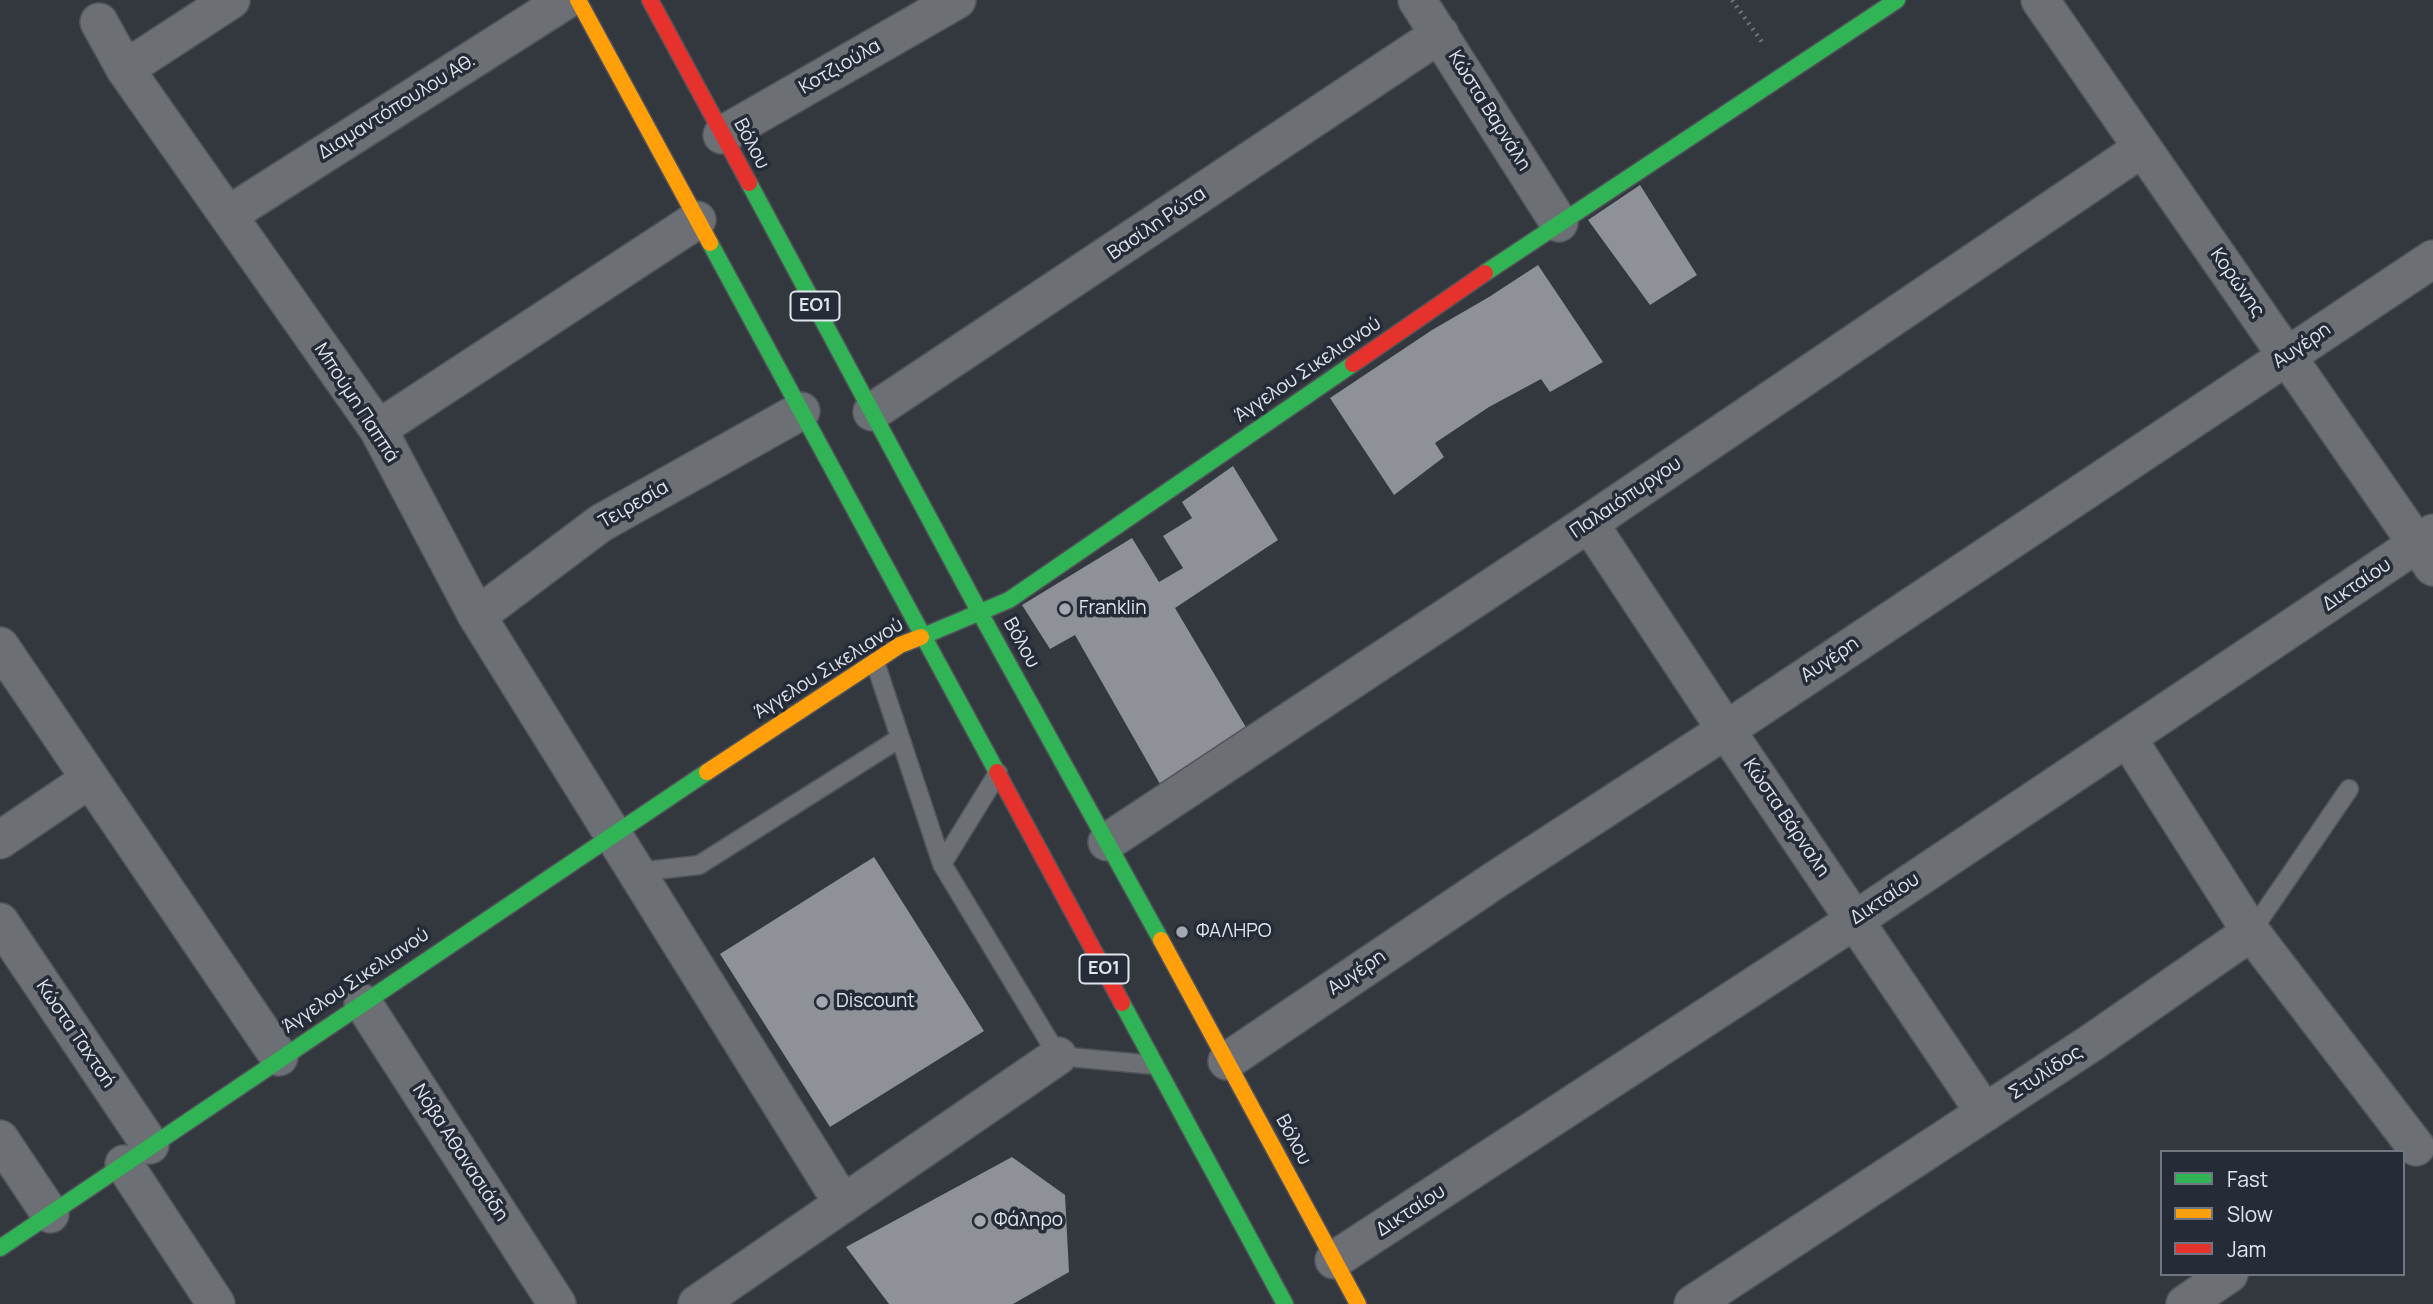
<!DOCTYPE html>
<meta charset="utf-8">
<style>
body{margin:0}
#map{position:relative;width:2433px;height:1304px;overflow:hidden;background:#33373e;font-family:Manrope,sans-serif}
canvas{display:block}
.legend{position:absolute;left:2160px;top:1150px;width:245px;height:126px;box-sizing:border-box;background:#252c38;border:2px solid #707680;margin:0;padding:9px 12px;list-style:none;font-size:21px;color:#e1e6ed}
.legend li{display:flex;align-items:center;gap:14px;height:35px}
.legend b{width:35px;border:2px solid #707680}
</style>
<div id="map">
<canvas width="2433" height="1304"></canvas>
<ul class="legend">
<li><b style="height:9px;background:#30b455"></b>Fast</li>
<li><b style="height:9px;background:#ff9f0a"></b>Slow</li>
<li><b style="height:9px;background:#e5322d"></b>Jam</li>
</ul>
</div>
<script>
const g = document.querySelector('canvas').getContext('2d');
g.lineJoin = 'round';
function paint(path, color) {
  g.fillStyle = color;
  g.fill(path, 'evenodd');
}
function toPath(rows) {
  const path = new Path2D();
  for (const r of rows) {
    path.moveTo(r[0], r[1]);
    for (let i = 2; i < r.length; i += 2) path.lineTo(r[i], r[i + 1]);
  }
  return path;
}
function stroke(path, color, width, dash) {
  g.strokeStyle = color;
  g.lineWidth = width;
  g.lineCap = dash ? 'butt' : 'round';
  g.setLineDash(dash || []);
  g.stroke(path);
}
function write(font, color, halo, rows, align = 'center') {
  g.font = font + ' Manrope,sans-serif';
  g.lineWidth = 7;
  g.setLineDash([]);
  g.textBaseline = 'middle';
  g.strokeStyle = halo;
  g.fillStyle = color;
  for (const [text, x, y, turn = 0] of rows) {
    g.save();
    g.translate(x, y);
    g.rotate((+turn || 0) * Math.PI / 180);
    g.textAlign = isNaN(turn) ? turn : align;
    if (halo) g.strokeText(text, 0, 0);
    g.fillText(text, 0, 0);
    g.restore();
  }
}
paint(toPath([
 [1640,185,1697,275,1650,305,1588,220],
 [1538,265,1603,362,1550,392,1541,379,1489,407,1435,443,1444,457,1394,495,1330,398,1432,330,1489,297],
 [1233,466,1278,540,1175,608,1247,729,1160,784,1075,635,1050,649,1022,605,1132,538,1159,582,1183,568,1163,536,1192,518,1182,502],
 [874,857,984,1031,830,1127,720,954],
 [1012,1157,1065,1195,1069,1272,1013,1304,889,1304,846,1247]
]), '#8e9298');
const lane = toPath([
 [875,662,942,864],
 [998,773,942,864,1058,1056,1154,1065],
 [637,872,699,865,900,738],
 [2251,932,2349,789]
]);
const street = toPath([
 [1417,0,1559,223],
 [2040,0,2433,567],
 [99,22,125,69,378,429,477,616,843,1204],
 [125,69,231,0],
 [722,135,957,0],
 [228,215,566,0],
 [872,412,1440,34],
 [378,429,697,220],
 [1589,523,1726,730,1985,1113],
 [477,616,601,523,801,411],
 [0,646,279,1057],
 [2128,739,2251,932,2416,1147],
 [0,840,90,779],
 [1107,842,1589,523,2141,149],
 [0,922,150,1145],
 [363,1003,557,1304],
 [1227,1061,1495,880,1726,730,2433,259],
 [0,1139,50,1214],
 [124,1164,216,1304],
 [1334,1260,1855,920,2433,533],
 [697,1304,1058,1056],
 [1693,1304,2091,1043,2251,932],
 [2185,1304,2229,1274]
]);
const fast = toPath([
 [749,183,979,611,1161,940],
 [710,243,997,772],
 [1485,273,1897,0],
 [921,637,1009,600,1353,364],
 [1122,1003,1285,1304],
 [0,1248,707,772]
]);
const slow = toPath([
 [578,0,710,243],
 [707,772,900,645,921,637],
 [1161,940,1358,1304]
]);
const jam = toPath([
 [650,0,749,183],
 [1353,364,1485,273],
 [997,772,1122,1003]
]);
stroke(lane, '#505359', 21);
stroke(street, '#505359', 40);
stroke(fast, '#505359', 19);
stroke(slow, '#505359', 19);
stroke(jam, '#505359', 19);
stroke(toPath([
 [1732,0,1762,42]
]), '#6f7277', 4.5, [2, 5]);
stroke(lane, '#6c7075', 18);
stroke(street, '#6c7075', 37);
stroke(fast, '#30b455', 16);
stroke(slow, '#ff9f0a', 16);
stroke(jam, '#e5322d', 16);
for (const [x, y, r, color] of [
 [1065,609,7,"#a4a9b0"],
 [1182,932,7,"#a4a9b0"],
 [822,1002,7,"#a4a9b0"],
 [980,1221,7,"#a4a9b0"]
]) {
  const dot = new Path2D();
  dot.arc(x, y, r, 0, 2 * Math.PI);
  g.fillStyle = color;
  g.fill(dot);
  stroke(dot, '#252c38', 2.5);
}
for (const [x, y, w] of [
 [815,306,49],
 [1104,969,49]
]) {
  const box = new Path2D();
  box.roundRect(x - w / 2, y - 14.5, w, 29, 5);
  g.fillStyle = '#252c38';
  g.fill(box);
  stroke(box, '#e1e6ed', 2);
}
write('bold 18px', '#e1e6ed', null, [
 ["ΕΟ1",815,306],
 ["ΕΟ1",1104,969]
]);
write('19px', '#e1e6ed', '#252c38', [
 ["Κοτζιούλα",840,67,-30],
 ["Διαμαντόπουλου Αθ.",397,107,-32],
 ["Κώστα Βαρνάλη",1489,111,58],
 ["Βόλου",751,144,62],
 ["Βασίλη Ρώτα",1157,224,-34],
 ["Κορώνης",2237,283,55],
 ["Αυγέρη",2302,346,-34],
 ["Άγγελου Σικελιανού",1308,370,-34],
 ["Μπούμη Παππά",356,403,57],
 ["Παλαιόπυργου",1626,498,-34],
 ["Τειρεσία",634,505,-30],
 ["Δικταίου",2357,585,-34],
 ["Βόλου",1021,643,61],
 ["Αυγέρη",1830,660,-34],
 ["Άγγελου Σικελιανού",829,669,-32],
 ["Κώστα Βάρναλη",1786,818,56],
 ["Δικταίου",1885,899,-33],
 ["Αυγέρη",1357,973,-34],
 ["Άγγελου Σικελιανού",356,981,-34],
 ["Κώστα Ταχτσή",75,1034,56],
 ["Στυλίδος",2046,1073,-33],
 ["Βόλου",1293,1140,62],
 ["Νόβα Αθανασιάδη",460,1153,57],
 ["Δικταίου",1411,1211,-33]
]);
write('19px', '#e1e6ed', '#252c38', [
 ["Franklin",1079,609],
 ["ΦΑΛΗΡΟ",1196,932],
 ["Discount",836,1002],
 ["Φάληρο",994,1221]
], 'left');
</script>
